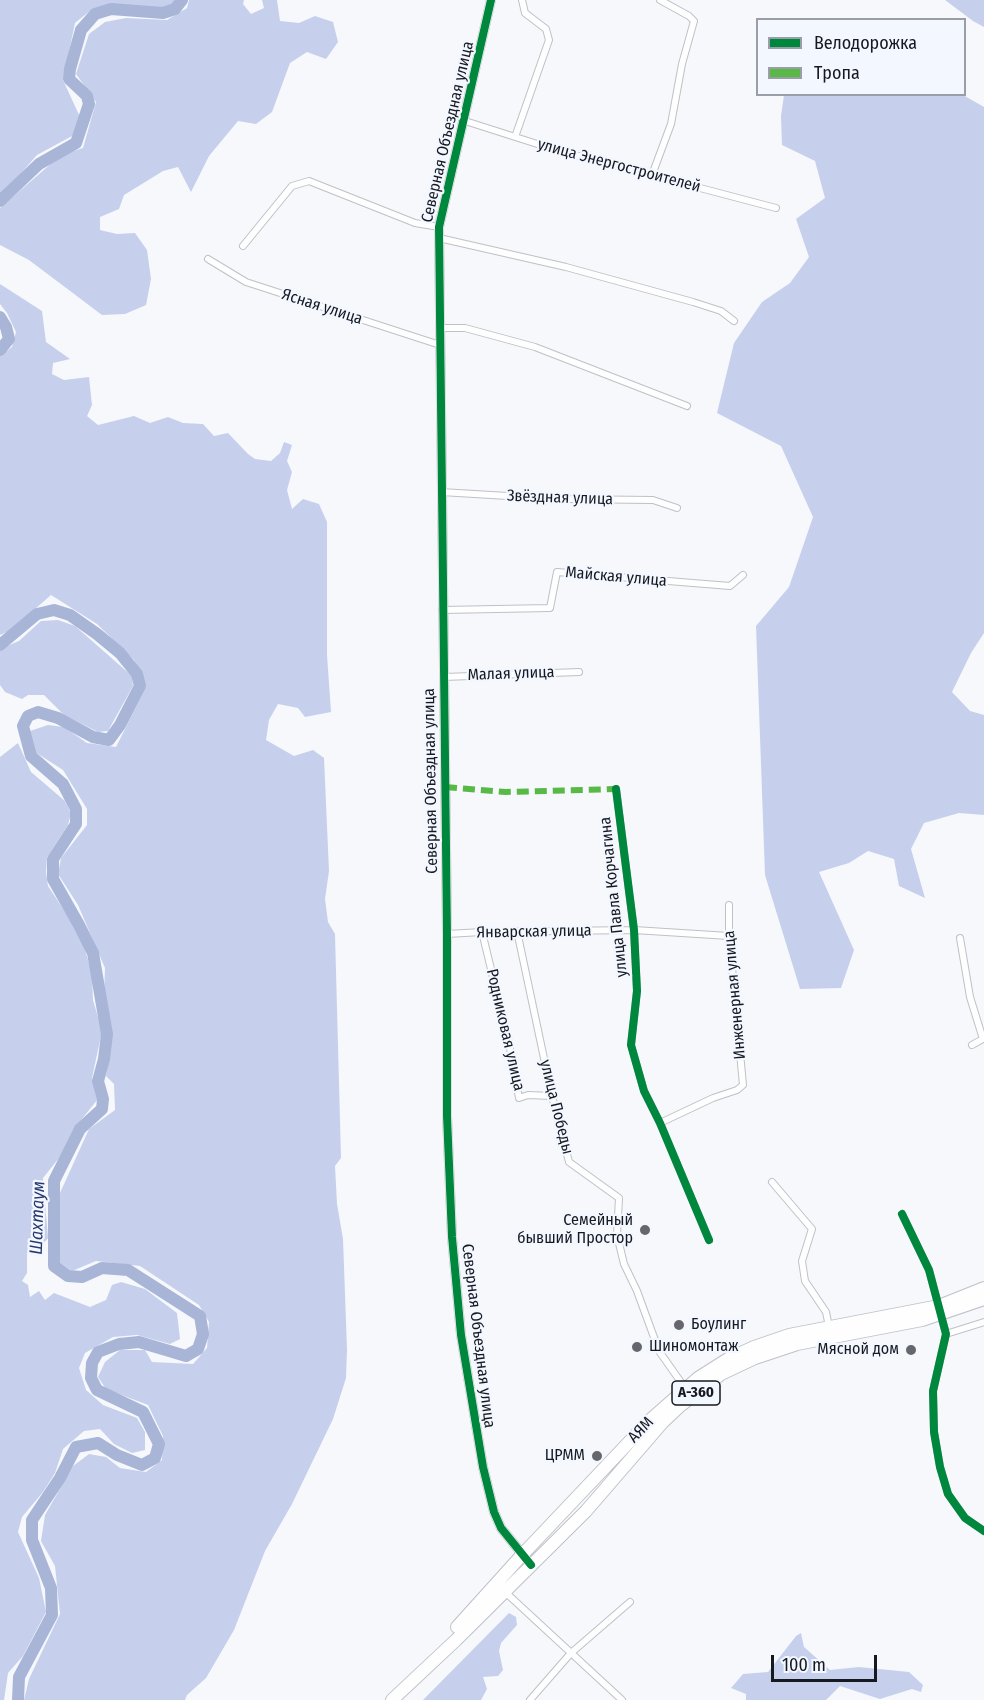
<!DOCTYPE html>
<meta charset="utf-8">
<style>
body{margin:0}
#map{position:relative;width:984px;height:1700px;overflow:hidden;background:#f6f8fc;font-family:"Fira Sans Condensed",sans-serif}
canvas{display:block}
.legend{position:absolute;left:756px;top:18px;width:210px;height:78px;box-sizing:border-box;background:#f3f7ff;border:2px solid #9b9ea6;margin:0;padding:8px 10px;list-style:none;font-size:18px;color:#171920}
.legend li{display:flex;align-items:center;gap:12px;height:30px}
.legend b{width:30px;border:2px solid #9b9ea6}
.scale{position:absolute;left:771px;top:1655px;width:106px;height:27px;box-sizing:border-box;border:3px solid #171920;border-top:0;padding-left:8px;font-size:18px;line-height:21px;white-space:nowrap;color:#171920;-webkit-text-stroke:4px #f3f7ff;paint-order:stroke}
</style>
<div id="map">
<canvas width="984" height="1700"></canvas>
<ul class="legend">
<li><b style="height:8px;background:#00873e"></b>Велодорожка</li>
<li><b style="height:8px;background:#58b947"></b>Тропа</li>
</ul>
<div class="scale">100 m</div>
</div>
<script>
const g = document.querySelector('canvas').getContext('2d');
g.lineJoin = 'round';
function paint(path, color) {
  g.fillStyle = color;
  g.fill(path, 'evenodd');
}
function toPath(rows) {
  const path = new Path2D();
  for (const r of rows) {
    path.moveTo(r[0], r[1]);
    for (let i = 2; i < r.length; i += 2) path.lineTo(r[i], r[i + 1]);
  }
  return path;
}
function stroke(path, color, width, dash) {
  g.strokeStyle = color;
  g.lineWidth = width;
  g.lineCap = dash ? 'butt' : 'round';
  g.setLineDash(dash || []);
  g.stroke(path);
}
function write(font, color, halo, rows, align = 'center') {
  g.font = font + ' "Fira Sans Condensed",sans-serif';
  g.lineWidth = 4.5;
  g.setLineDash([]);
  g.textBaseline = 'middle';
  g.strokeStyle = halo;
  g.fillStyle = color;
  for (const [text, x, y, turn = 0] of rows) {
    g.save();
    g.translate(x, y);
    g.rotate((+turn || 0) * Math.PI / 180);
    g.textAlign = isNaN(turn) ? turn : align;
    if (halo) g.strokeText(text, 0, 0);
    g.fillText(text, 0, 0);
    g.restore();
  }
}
paint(toPath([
 [0,0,175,0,172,5,162,10,111,6,91,10,75,23,63,80,80,117,72,136,37,155,8,188,0,195],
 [189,0,244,0,243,4,251,14,264,8,262,0,277,0,280,21,299,23,315,16,333,22,338,42,326,59,307,52,290,63,272,112,256,124,238,121,209,156,191,192,178,167,163,171,124,195,119,209,100,217,100,230,117,234,135,233,147,250,151,279,146,305,125,314,102,315,29,260,0,245,0,208,61,155,83,148,96,102,76,74,89,34,105,22,126,18,167,20,187,8],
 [945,0,984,0,984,27,973,21],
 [784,95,963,95,984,107,984,633,971,653,952,692,970,711,984,715,984,815,959,813,924,823,911,849,925,898,899,886,894,859,868,851,849,863,819,872,854,950,841,988,800,989,765,875,756,626,789,587,813,517,781,446,717,413,734,343,762,302,790,283,809,257,796,219,825,198,815,161,782,145,781,116],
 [0,284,42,311,46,342,70,359,53,363,52,374,64,380,89,377,92,405,87,416,98,425,134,416,150,423,168,417,183,423,203,424,214,436,228,433,248,454,255,459,271,461,280,453,284,442,292,445,287,461,292,472,287,490,292,509,303,499,319,504,327,522,327,655,331,712,305,717,298,708,278,704,269,720,266,740,294,756,313,750,324,758,329,871,325,899,328,922,335,934,341,1158,335,1166,337,1204,343,1239,347,1350,346,1378,333,1419,292,1504,265,1551,234,1630,206,1678,187,1695,185,1700,24,1700,29,1679,60,1614,55,1566,41,1541,45,1515,73,1466,89,1454,106,1457,120,1468,146,1472,162,1460,163,1436,148,1405,106,1389,98,1377,105,1362,120,1350,145,1350,152,1362,193,1364,207,1348,209,1322,199,1305,140,1266,96,1261,72,1271,60,1263,60,1193,89,1129,115,1110,114,1084,106,1076,111,1047,104,994,105,968,78,905,58,874,61,858,87,825,87,809,63,770,35,752,30,731,48,725,64,727,87,743,116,747,146,687,134,660,97,624,51,595,11,630,0,635,0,356,12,347,16,332,7,313,0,304],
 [58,620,75,626,132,676,133,686,108,731,98,732,64,715,44,695,28,695,22,699,5,692,0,685,0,649,19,641,41,621],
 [18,743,31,772,65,801,71,813,68,825,47,857,46,872,48,886,81,936,92,974,93,1000,102,1031,92,1078,98,1099,73,1130,59,1158,43,1178,48,1238,38,1250,27,1253,27,1273,22,1281,28,1285,30,1297,39,1291,45,1300,54,1293,90,1307,106,1300,112,1285,121,1282,145,1289,177,1313,180,1339,170,1344,137,1335,113,1337,85,1353,79,1368,86,1390,103,1405,137,1418,145,1432,145,1450,132,1453,114,1444,100,1429,84,1431,63,1449,55,1473,43,1492,22,1517,18,1532,39,1578,46,1612,23,1656,8,1673,4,1700,0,1700,0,757],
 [509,1613,516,1617,517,1625,501,1643,499,1651,503,1670,498,1676,483,1677,487,1689,481,1700,423,1700],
 [801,1633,804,1647,830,1670,859,1667,909,1672,923,1685,921,1692,912,1689,880,1699,840,1686,826,1700,746,1700,746,1694,731,1688,743,1674,768,1672,796,1636]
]), '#c6d0ed');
stroke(toPath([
 [0,201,39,164,76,143,89,104,87,96,69,79,70,69,81,30,95,14,111,9,163,13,175,9,182,0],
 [0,317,6,327,9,339,0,350],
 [0,645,37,614,54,610,70,615,97,634,120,653,137,674,140,686,120,725,109,740,93,737,58,718,38,712,28,716,23,726,31,756,63,784,76,809,76,824,53,859,53,879,79,925,93,953,107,1034,104,1059,98,1081,103,1099,102,1109,80,1129,54,1181,54,1266,68,1276,82,1277,102,1268,128,1270,200,1316,203,1334,198,1349,186,1356,139,1342,119,1344,98,1352,92,1363,91,1378,97,1390,143,1412,159,1444,155,1458,142,1465,117,1455,98,1443,76,1447,60,1478,32,1520,32,1540,51,1588,52,1615,19,1677,18,1700]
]), '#a8b5d7', 12);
const street = toPath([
 [462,120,556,150,776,208],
 [515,137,549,40,546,29,525,13,522,0],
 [652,175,671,124,682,64,694,21,689,16,660,0],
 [439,238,566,267,693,302,721,311,734,321],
 [243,246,292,186,309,181,415,223,439,227],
 [208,259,246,282,440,345],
 [440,328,465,328,535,347,687,406],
 [441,492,558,499,653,500,677,508],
 [442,610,550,608,557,572,730,586,743,575],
 [444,677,579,672],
 [616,789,634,930,637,991,631,1045,644,1091,660,1123,709,1240],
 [517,931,552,1096,569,1162,619,1198,617,1235,624,1264,637,1291,659,1351,685,1388],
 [482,932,509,1043,519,1098,528,1095,552,1096],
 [447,934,482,932,634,930,729,936],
 [960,938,970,997,983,1039,972,1045],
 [660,1123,713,1098,737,1090,743,1085,729,936,729,905],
 [772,1182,812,1229,802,1261,805,1281,826,1312,829,1327],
 [902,1214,929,1270,946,1334,933,1391,934,1432,940,1467,948,1494,965,1518,984,1531],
 [946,1334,984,1322],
 [504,1591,622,1700],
 [530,1700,571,1653,630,1602]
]);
const secondary = toPath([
 [491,0,439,227,447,934,447,1116,452,1237,461,1335,483,1467,494,1512,501,1528,531,1565]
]);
const highway = toPath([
 [457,1627,522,1555,650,1420,698,1378,728,1359,754,1347,789,1335,939,1306,984,1288],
 [392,1700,456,1640,586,1511,662,1423,680,1406,721,1374,755,1358,797,1344,922,1320,984,1299]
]);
stroke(street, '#bec1c7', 8);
stroke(secondary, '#bec1c7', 10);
stroke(highway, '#bec1c7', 14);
stroke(street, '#fefeff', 6);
stroke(secondary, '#fefeff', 9);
stroke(highway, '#fefeff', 12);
stroke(toPath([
 [445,787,506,792,616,789]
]), '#58b947', 6, [12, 6]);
stroke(toPath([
 [491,0,439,227,447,934,447,1116,452,1237,461,1335,483,1467,494,1512,501,1528,531,1565],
 [616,789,634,930,637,991,631,1045,644,1091,660,1123,709,1240],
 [902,1214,929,1270,946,1334,933,1391,934,1432,940,1467,948,1494,965,1518,984,1531]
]), '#00873e', 8);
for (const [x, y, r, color] of [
 [645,1230,6,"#65676d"],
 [679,1325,6,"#65676d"],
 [637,1347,6,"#65676d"],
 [911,1350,6,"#65676d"],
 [597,1456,6,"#65676d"]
]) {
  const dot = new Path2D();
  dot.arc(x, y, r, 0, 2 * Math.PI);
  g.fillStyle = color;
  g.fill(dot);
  stroke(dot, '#f3f7ff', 2);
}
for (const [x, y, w] of [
 [696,1393,48]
]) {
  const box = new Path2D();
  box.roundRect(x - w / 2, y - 12, w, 24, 4.5);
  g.fillStyle = '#f3f7ff';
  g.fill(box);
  stroke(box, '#171920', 1.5);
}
write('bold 15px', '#171920', null, [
 ["А-360",696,1393]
]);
write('16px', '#171920', '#f3f7ff', [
 ["Северная Объездная улица",448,132,-77],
 ["улица Энергостроителей",619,166,15],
 ["Ясная улица",322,307,18],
 ["Звёздная улица",560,498,2],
 ["Майская улица",616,577,5],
 ["Малая улица",511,674,-2],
 ["Северная Объездная улица",431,781,-91],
 ["улица Павла Корчагина",614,897,-96],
 ["Январская улица",534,932,-1],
 ["Инженерная улица",735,995,-95],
 ["Родниковая улица",505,1030,77],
 ["улица Победы",556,1107,76],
 ["Северная Объездная улица",478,1336,83],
 ["АЯМ",641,1430,-46]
]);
write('16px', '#171920', '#f3f7ff', [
 ["Семейный",633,1221],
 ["бывший Простор",633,1239],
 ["Боулинг",691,1325,"left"],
 ["Шиномонтаж",649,1347,"left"],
 ["Мясной дом",899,1350],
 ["ЦРММ",585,1456]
], 'right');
write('italic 18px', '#273771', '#f3f7ff', [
 ["Шахтаум",38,1218,-88]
]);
</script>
